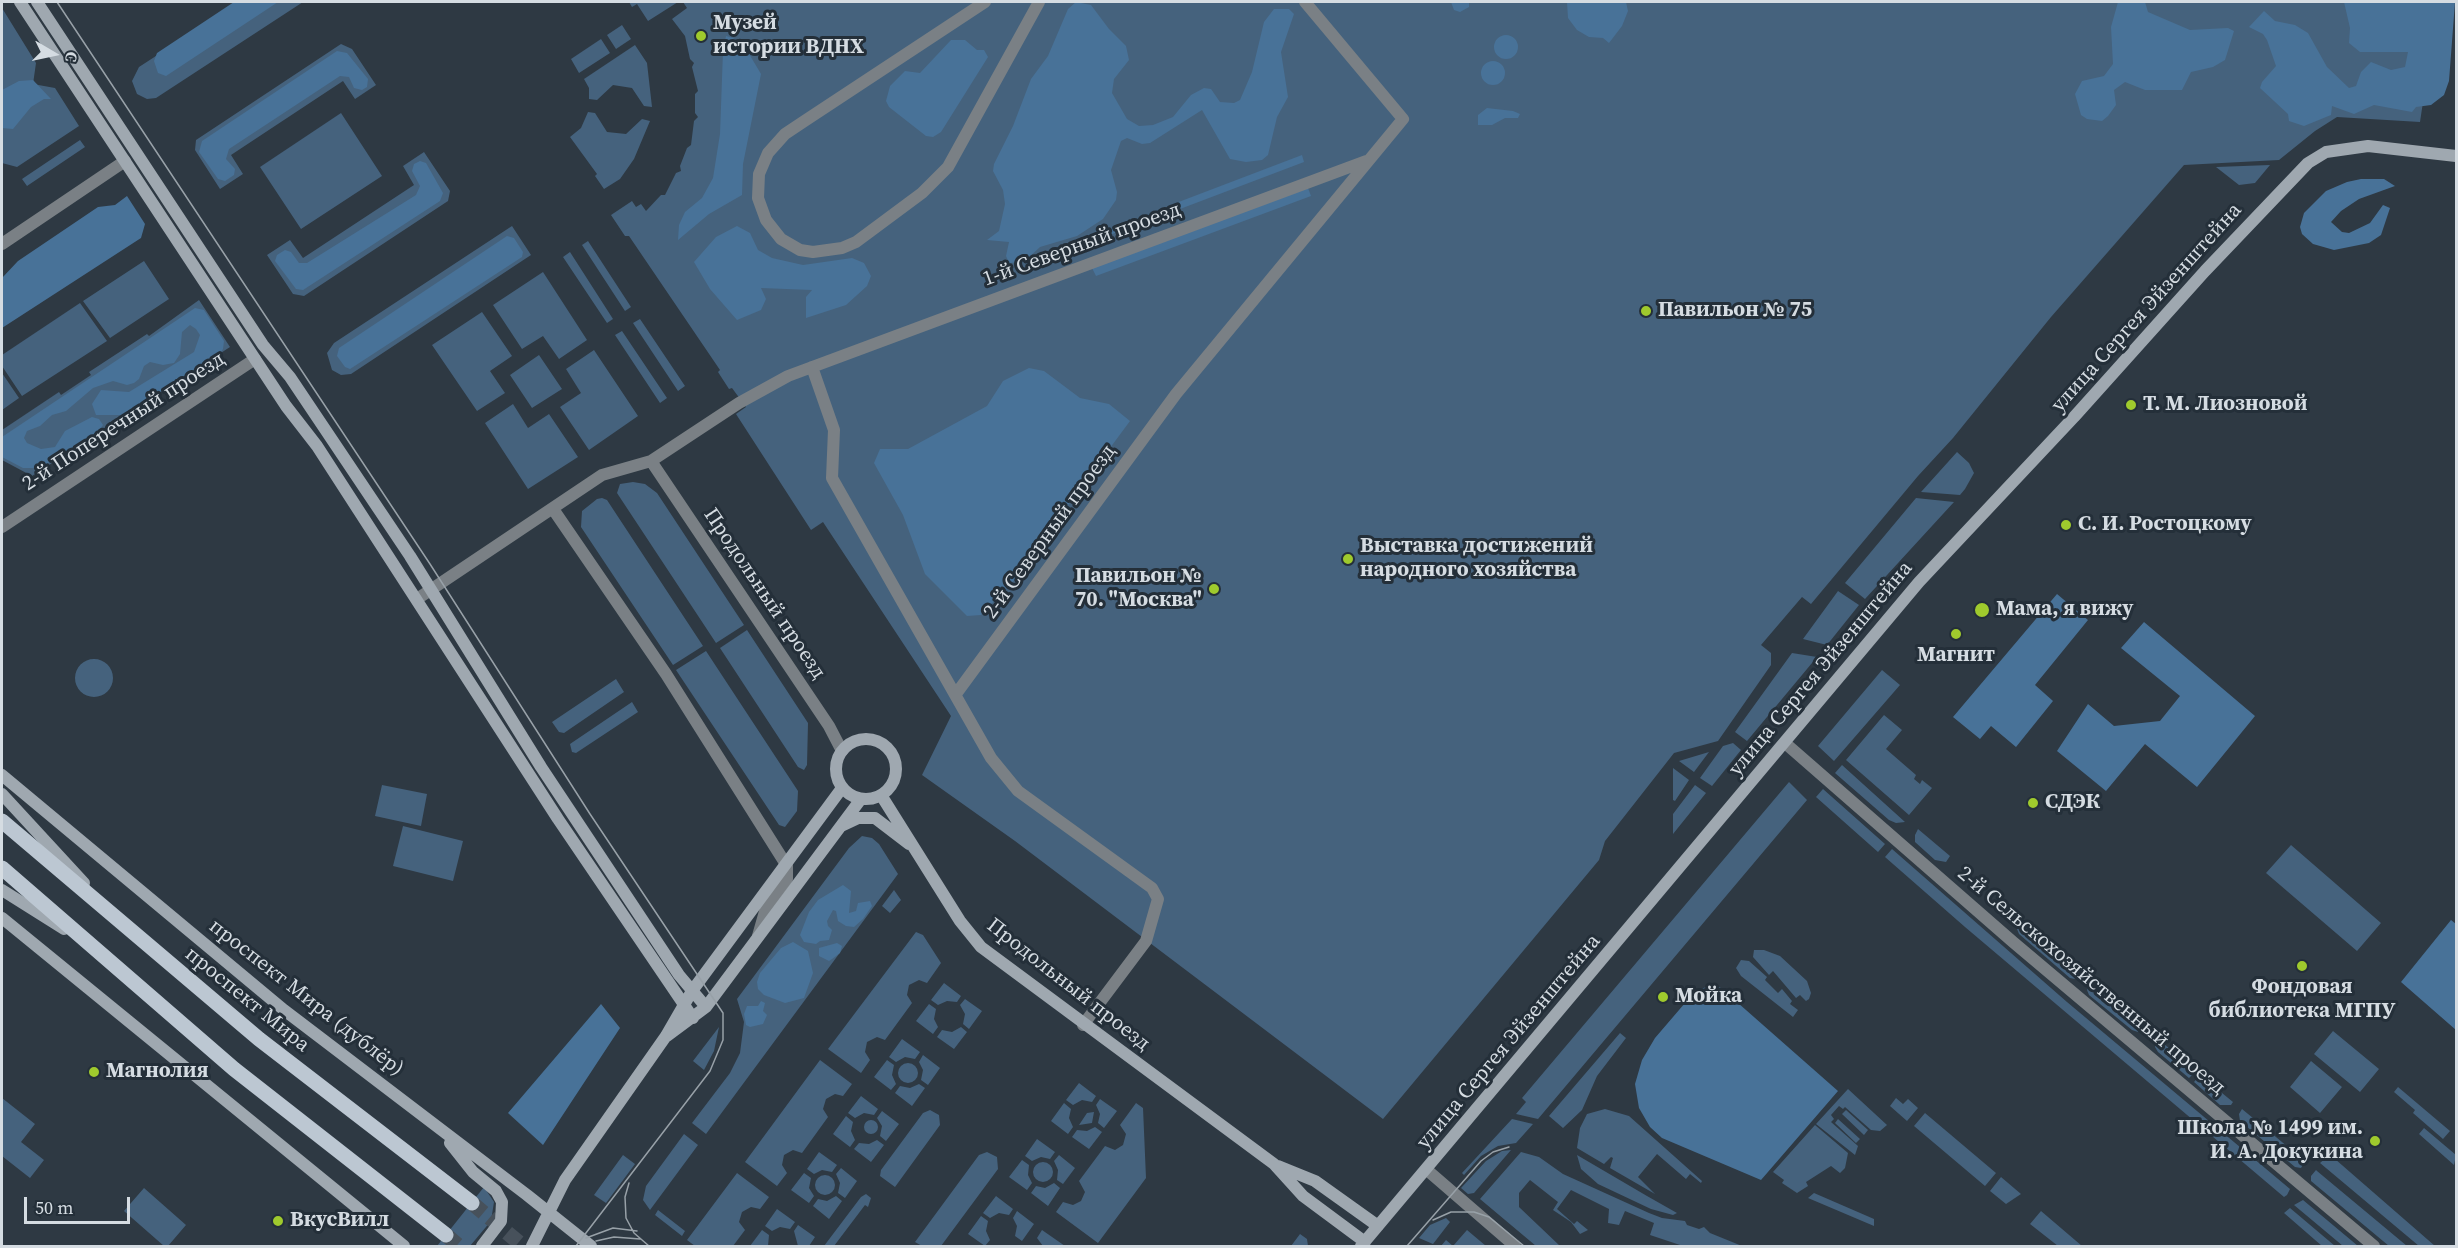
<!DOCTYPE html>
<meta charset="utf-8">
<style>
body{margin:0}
#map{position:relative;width:2458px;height:1248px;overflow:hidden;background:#2e3943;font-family:"Source Serif 4",serif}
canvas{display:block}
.frame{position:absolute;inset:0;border:3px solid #d5dce2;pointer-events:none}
.north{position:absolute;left:24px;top:24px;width:60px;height:60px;-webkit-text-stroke:4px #242f39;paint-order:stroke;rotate:99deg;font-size:16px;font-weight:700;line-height:24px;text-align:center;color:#d5dce2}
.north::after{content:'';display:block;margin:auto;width:21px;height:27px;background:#d5dce2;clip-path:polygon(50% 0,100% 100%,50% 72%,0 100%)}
.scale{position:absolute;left:24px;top:1197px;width:106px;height:27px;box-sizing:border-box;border:3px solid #d5dce2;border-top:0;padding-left:8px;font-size:18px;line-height:21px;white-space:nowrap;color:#d5dce2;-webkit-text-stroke:4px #242f39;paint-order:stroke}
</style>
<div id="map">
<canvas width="2458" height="1248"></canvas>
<div class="frame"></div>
<div class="north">С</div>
<div class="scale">50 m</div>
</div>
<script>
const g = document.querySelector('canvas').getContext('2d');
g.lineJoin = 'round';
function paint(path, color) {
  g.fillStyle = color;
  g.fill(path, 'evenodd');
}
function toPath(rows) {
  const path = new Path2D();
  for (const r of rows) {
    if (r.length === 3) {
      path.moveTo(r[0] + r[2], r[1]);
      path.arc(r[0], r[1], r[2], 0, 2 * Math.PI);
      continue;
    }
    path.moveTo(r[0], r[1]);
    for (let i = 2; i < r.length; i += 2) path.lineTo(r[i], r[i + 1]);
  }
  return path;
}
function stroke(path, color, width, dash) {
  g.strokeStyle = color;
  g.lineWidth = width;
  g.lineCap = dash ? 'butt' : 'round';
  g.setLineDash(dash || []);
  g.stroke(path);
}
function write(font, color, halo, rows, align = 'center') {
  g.font = font + ' "Source Serif 4",serif';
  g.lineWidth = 6;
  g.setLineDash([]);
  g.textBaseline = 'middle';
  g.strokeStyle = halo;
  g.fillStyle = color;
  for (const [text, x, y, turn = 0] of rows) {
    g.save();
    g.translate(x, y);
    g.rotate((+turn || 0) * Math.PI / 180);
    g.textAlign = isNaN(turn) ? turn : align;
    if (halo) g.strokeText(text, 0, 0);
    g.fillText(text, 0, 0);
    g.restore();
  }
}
paint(toPath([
 [239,2,303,2,156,98,147,99,137,94,132,81,139,67],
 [629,2,678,2,648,21,637,4,632,7],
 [683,2,2438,2,2420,122,2337,117,2315,131,2279,160,2184,165,2051,317,1953,438,1918,476,1811,604,1802,597,1761,645,1771,653,1771,665,1718,741,1674,753,1605,841,1599,860,1383,1119,1015,841,922,775,951,716,823,522,811,530,736,414,746,407,732,388,729,389,718,372,720,370,629,236,625,236,611,215,632,201,636,207,641,204,646,211,661,195,665,195,676,173,681,171,680,166,687,148,691,145,694,121,698,117,695,113,695,94,698,91,692,67,694,63,690,59,685,36,672,19,687,8],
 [2,8,36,63,33,84,55,88,79,126,17,167,2,163],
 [622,25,631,39,616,49,607,35],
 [601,39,610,53,579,73,571,59],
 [341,44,352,49,376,85,355,99,343,81,231,155,243,174,220,189,195,150,196,140],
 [635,45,647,63,652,107,644,106,632,88,613,85,597,100,589,99,589,88,584,79],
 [588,112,595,113,607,132,626,134,642,119,650,121,634,159,620,179,604,189,595,176,597,174,570,137,581,128],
 [341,113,382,176,301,229,260,167],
 [80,140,85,147,27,186,22,179],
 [424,152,450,191,448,201,304,296,293,294,267,255,290,240,303,258,414,185,403,166],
 [2270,165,2255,183,2239,185,2216,167],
 [512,226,531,255,351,374,341,375,332,370,327,353,334,343],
 [588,241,631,307,625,311,582,245],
 [570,252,613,319,607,323,563,257],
 [144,261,169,299,110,338,83,301],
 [543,272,587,340,559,359,543,336,522,349,493,305],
 [199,300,230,347,32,476,2,460,2,430,59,392,61,395,91,375,89,372,147,334,149,336],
 [80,303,107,341,22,396,2,366,2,355],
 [482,312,512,356,490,371,505,393,477,411,432,345],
 [640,319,685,386,678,391,633,323],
 [622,331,667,398,660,403,615,335],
 [594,350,638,416,589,450,560,407,581,393,566,369],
 [539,355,562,389,532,408,510,375],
 [2,373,19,398,2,410],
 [513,404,528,428,549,414,578,457,528,489,485,423],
 [1957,452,1969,463,1974,473,1965,489,1960,495,1921,492],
 [633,482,645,484,657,493,744,625,716,643,617,493,620,484],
 [602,498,607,500,703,646,673,665,581,527,582,511,597,499],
 [1916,498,1954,502,1865,599,1845,583],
 [1838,591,1859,605,1827,645,1803,639],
 [747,630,808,723,807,765,804,770,798,767,720,648],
 [706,651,798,791,797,811,785,827,779,825,676,670],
 [1792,653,1817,657,1747,741,1735,732],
 [94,678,19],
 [1882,670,1900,685,1834,761,1818,746],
 [616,679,624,692,564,733,559,732,552,722],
 [632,702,638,712,576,753,572,752,570,744],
 [1884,715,1902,730,1886,749,1916,775,1914,779,1920,784,1922,780,1932,788,1909,815,1846,760],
 [1733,743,1741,750,1712,786,1700,778,1723,746],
 [1709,752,1694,772,1679,761],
 [1842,765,1905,822,1896,823,1889,820,1835,773],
 [1673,768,1689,780,1675,801,1673,800],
 [1789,782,1807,800,1538,1119,1516,1114,1526,1102,1522,1098],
 [382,785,427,794,421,826,375,816],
 [1695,785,1706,793,1673,834,1673,814],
 [1823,789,1885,844,1878,852,1816,797],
 [403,826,463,841,453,881,393,866],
 [1918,829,1950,856,1946,862,1935,860,1915,842,1915,835],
 [862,836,872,838,879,844,898,874,706,1134,692,1123,730,1073,740,1053,744,1022,737,999,849,848],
 [2291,845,2381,923,2357,951,2266,873],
 [1892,849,2067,1002,2290,1189,2287,1195,2284,1197,1965,927,1885,857],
 [894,890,901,900,890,913,882,906],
 [2019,922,2081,975,2075,979,2070,978,2019,934,2017,929],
 [916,932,923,935,941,963,927,983,919,980,909,985,907,995,912,1003,885,1040,877,1037,867,1042,865,1052,870,1060,861,1073,828,1049],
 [1754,950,1764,950,1780,956,1807,981,1811,993,1809,999,1806,1001,1800,995,1796,998,1773,971,1769,975,1753,957],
 [1741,960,1749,961,1767,977,1765,980,1778,993,1782,989,1792,1001,1790,1004,1798,1010,1793,1017,1741,976,1736,968],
 [944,983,961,996,957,1002,947,1001,938,1005,931,1000],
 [2090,983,2146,1028,2138,1032,2132,1030,2089,995,2087,990],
 [965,999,982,1011,969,1029,963,1024,965,1014,960,1005],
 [929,1004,936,1009,934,1019,938,1027,933,1034,916,1021],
 [719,1027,714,1051,704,1070,693,1061],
 [961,1027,967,1032,954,1049,937,1037,942,1030,952,1032],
 [2333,1031,2379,1069,2360,1092,2314,1054],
 [1620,1033,1626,1038,1597,1076,1582,1110,1563,1128,1549,1116],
 [2157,1038,2196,1071,2189,1078,2158,1052,2155,1047],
 [902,1039,920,1052,915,1059,905,1057,896,1062,889,1057],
 [923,1055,940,1068,928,1085,921,1080,923,1070,919,1062],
 [820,1060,852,1084,843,1096,835,1094,826,1099,823,1109,828,1117,802,1153,793,1150,784,1155,782,1165,787,1173,777,1186,745,1162],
 [887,1060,894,1065,892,1075,896,1084,891,1090,874,1077],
 [2311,1061,2342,1087,2320,1113,2290,1087],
 [908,1073,10],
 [2200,1075,2233,1102,2231,1105,2220,1105,2194,1082],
 [1079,1083,1096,1096,1092,1102,1082,1100,1073,1105,1066,1100],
 [919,1084,925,1088,912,1106,895,1093,900,1086,910,1088],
 [2398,1087,2450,1131,2443,1139,2413,1113,2415,1110,2394,1092],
 [1848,1089,1887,1125,1880,1131,1871,1130,1845,1107,1843,1109,1839,1106,1831,1115,1834,1119,1831,1122,1858,1146,1855,1155,1816,1124],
 [861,1096,878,1109,874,1115,864,1113,855,1118,848,1113],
 [2,1098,35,1124,21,1142,44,1160,30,1178,2,1156],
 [1896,1098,1903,1104,1908,1099,1918,1108,1907,1121,1890,1106],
 [1100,1099,1117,1111,1104,1128,1098,1123,1100,1114,1096,1105],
 [1064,1103,1071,1109,1069,1118,1073,1127,1068,1134,1051,1121],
 [1136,1103,1143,1108,1146,1178,1098,1243,1056,1212,1063,1202,1073,1205,1081,1201,1085,1192,1079,1181,1105,1146,1115,1150,1123,1145,1126,1134,1120,1125],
 [1605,1109,1629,1116,1702,1181,1701,1183,1690,1174,1686,1179,1657,1154,1638,1177,1655,1194,1610,1168,1613,1158,1611,1157,1604,1164,1577,1148,1580,1128,1587,1114],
 [2242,1109,2305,1161,2301,1168,2295,1167,2240,1121,2239,1114],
 [930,1110,939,1115,940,1125,895,1187,880,1176,881,1170,923,1113],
 [1846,1110,1868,1130,1864,1135,1842,1114],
 [882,1111,899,1124,886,1141,880,1136,882,1126,877,1118],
 [1094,1112,1092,1123,1079,1125,1087,1113],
 [1925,1113,1996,1173,1985,1186,1914,1126],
 [846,1116,853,1122,851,1131,855,1140,850,1147,833,1134],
 [1512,1119,1533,1124,1516,1143,1498,1146,1481,1156,1464,1175,1462,1173],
 [1838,1119,1860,1139,1856,1143,1835,1123],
 [871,1127,7],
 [1815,1125,1848,1153,1845,1168,1840,1173,1831,1166,1806,1182,1808,1186,1797,1193,1782,1183,1784,1180,1773,1172],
 [1095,1127,1102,1132,1089,1149,1072,1137,1077,1130,1087,1131],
 [2424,1128,2456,1155,2454,1165,2419,1134],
 [684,1134,698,1145,650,1210,643,1200,646,1186],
 [1037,1139,1055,1152,1050,1159,1041,1157,1032,1161,1025,1156],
 [877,1140,884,1145,871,1162,854,1149,859,1143,869,1144],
 [1511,1150,1474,1193,1468,1194,1461,1188,1486,1161,1502,1151],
 [819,1152,837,1165,832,1172,822,1170,814,1174,807,1169],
 [987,1152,997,1157,998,1169,941,1246,922,1246,915,1242,979,1155],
 [1521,1152,1539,1157,1563,1174,1649,1213,1662,1218,1685,1221,1687,1225,1699,1229,1704,1227,1710,1233,1742,1246,1683,1246,1650,1235,1654,1223,1625,1211,1619,1225,1608,1223,1609,1209,1571,1190,1557,1209,1574,1224,1577,1221,1588,1230,1580,1234,1571,1222,1553,1210,1558,1202,1530,1180,1519,1193,1519,1207,1560,1246,1536,1246,1480,1199],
 [623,1155,635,1164,606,1203,594,1195],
 [1059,1155,1075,1168,1063,1184,1057,1180,1058,1170,1054,1161],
 [1577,1155,1647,1196,1677,1213,1673,1215,1651,1209,1598,1184,1581,1169],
 [2327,1157,2335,1159,2435,1246,2419,1246,2320,1163],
 [1022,1160,1029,1165,1028,1175,1032,1183,1027,1190,1009,1177],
 [1043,1172,10],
 [841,1168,857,1181,845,1198,838,1193,840,1183,836,1174],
 [2316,1170,2317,1171,2407,1246,2389,1246,2311,1181,2311,1176],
 [737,1173,769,1197,760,1209,751,1207,742,1212,739,1222,745,1230,733,1246,695,1246,687,1240],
 [804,1173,811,1178,809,1188,814,1196,809,1203,791,1190],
 [825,1185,10],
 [2001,1177,2021,1194,2006,1204,1990,1191],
 [1054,1183,1060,1188,1048,1206,1031,1193,1036,1186,1045,1188],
 [484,1187,494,1202,491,1221,470,1246,437,1246],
 [144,1188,186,1225,168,1246,164,1246,124,1211],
 [1814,1193,1874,1219,1874,1226,1808,1198],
 [866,1194,871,1198,868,1207,865,1205,834,1246,824,1246,861,1197],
 [836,1196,842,1201,829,1219,813,1206,818,1199,827,1201],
 [996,1196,1013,1209,1009,1215,999,1213,990,1218,983,1213],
 [2303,1200,2358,1246,2343,1246,2294,1205],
 [2290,1208,2335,1246,2322,1246,2284,1213],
 [777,1209,795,1222,790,1229,780,1227,772,1231,765,1226],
 [658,1210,685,1231,682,1236,655,1215],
 [1017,1211,1034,1224,1022,1241,1015,1236,1017,1226,1013,1218],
 [2041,1211,2082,1246,2058,1246,2030,1224],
 [981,1216,988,1221,986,1231,990,1240,985,1246,968,1234],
 [1446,1218,1450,1222,1433,1244,1419,1238,1430,1225],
 [798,1225,815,1237,809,1246,798,1246,794,1231],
 [762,1230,769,1235,768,1246,750,1246],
 [1042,1230,1065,1246,1043,1246,1037,1238],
 [1467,1230,1486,1246,1441,1246,1446,1240,1453,1246],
 [1300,1234,1307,1239,1308,1246,1291,1246]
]), '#45627d');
paint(toPath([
 [234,2,278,2,166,76,158,73,154,61,157,53],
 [1076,2,1091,5,1109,29,1126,46,1129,60,1114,79,1112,93,1127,119,1139,126,1153,125,1173,117,1191,95,1204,88,1211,89,1220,102,1234,103,1240,100,1252,72,1264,22,1274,9,1289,9,1294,14,1281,52,1288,97,1277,117,1268,155,1262,160,1246,162,1230,159,1202,110,1150,143,1142,144,1127,138,1121,141,1111,170,1117,192,1116,200,1103,219,1077,236,1040,247,1024,262,1009,263,1006,256,1009,242,987,240,999,231,1005,204,1003,190,993,171,994,164,1013,126,1031,79,1048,56,1068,9],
 [1451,2,1469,2,1469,7,1460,12,1454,10],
 [1567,2,1626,2,1628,11,1622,26,1609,43,1603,38,1589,37,1577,30,1568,18],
 [2118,2,2145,2,2148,12,2190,30,2228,28,2234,31,2225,60,2213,67,2191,72,2182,90,2145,90,2125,82,2114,90,2116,105,2108,116,2102,121,2087,119,2081,115,2075,94,2082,81,2104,76,2113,64,2111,27],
 [2344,2,2455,2,2449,81,2444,95,2431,105,2416,107,2412,112,2374,105,2354,114,2332,106,2331,115,2304,126,2289,121,2288,114,2260,88,2262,82,2276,66,2267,40,2263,34,2249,27,2264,11,2275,21,2295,25,2308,33,2327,67,2349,88,2356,86,2361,72,2371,62,2391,70,2405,67,2408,52,2360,52,2349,43,2350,28],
 [1506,47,12],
 [726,36,733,38,745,47,761,74,743,164,742,195,709,214,678,240,679,225,685,212,702,198,713,178,720,134,723,51],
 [951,40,965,40,977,50,984,50,988,57,941,132,933,137,926,136,889,107,886,101,890,86,905,71,920,73],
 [337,51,347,53,368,79,367,87,362,90,354,88,349,77,340,76,229,149,226,159,235,169,234,175,225,181,218,179,199,152,202,141],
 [1493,73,12],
 [33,80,51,99,44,99,31,107,13,129,2,128,2,90,19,81],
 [1487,108,1513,111,1520,114,1518,118,1505,118,1492,125,1478,125,1478,115],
 [1302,155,1304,162,1180,209,1176,203],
 [420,161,426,163,443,193,440,201,303,290,296,289,275,261,277,255,285,250,291,252,299,263,307,263,416,195,420,186,412,171,414,164],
 [2361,179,2384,179,2395,186,2359,199,2341,211,2331,222,2342,232,2349,233,2370,223,2383,205,2390,208,2381,235,2369,243,2334,250,2313,244,2302,234,2300,227,2304,213,2326,191,2347,182],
 [1308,188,1311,196,1096,276,1092,268],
 [127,196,145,224,141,238,2,328,2,278,18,261,98,207,115,205],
 [1153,213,1154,218,1107,236,1106,231],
 [737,226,750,233,758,250,772,258,803,265,852,258,864,263,871,276,867,286,846,305,806,318,806,297,812,290,761,288,766,299,761,310,737,320,710,289,694,262,716,237],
 [507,236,514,238,523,252,522,257,350,369,345,367,337,356,339,348],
 [195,308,204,310,224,341,223,349,218,356,122,415,96,415,92,404,101,390,129,392,194,352,200,335,196,329,190,325,182,332,180,354,174,363,163,365,150,362,144,366,139,379,134,383,127,385,113,381,93,388,66,411,52,415,40,426,27,431,24,438,27,443,41,449,55,447,65,431,92,417,99,419,103,425,97,433,40,468,23,468,2,457,2,437],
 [1029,368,1044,371,1080,398,1109,404,1130,421,1070,502,1041,552,981,615,967,616,925,574,903,515,874,463,880,449,908,449,987,406,1003,381],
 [2057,594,2088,620,2035,685,2053,701,2016,747,1991,726,1980,739,1953,717],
 [2144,622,2255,716,2197,787,2145,744,2106,791,2057,751,2088,704,2114,726,2160,721,2180,696,2121,648],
 [843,885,851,891,849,913,856,911,858,903,870,901,872,906,863,919,854,927,846,926,838,921,836,911,833,910,827,921,828,926,832,930,829,940,820,941,816,944,804,942,800,935,809,912,818,900],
 [2451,920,2456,924,2456,1030,2401,982],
 [793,942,808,951,813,973,804,998,785,1003,764,995,758,989,757,982,760,973,781,948],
 [837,943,842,946,840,953,832,959,829,961,819,956,819,948],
 [1709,985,1721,988,1838,1091,1761,1180,1662,1138,1650,1127,1639,1108,1635,1084,1642,1060,1655,1038,1691,996],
 [761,1001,765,1003,763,1011,767,1015,763,1024,750,1027,746,1025,744,1014,747,1006,758,1006],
 [601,1004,620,1028,543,1145,508,1113]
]), '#487298');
stroke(toPath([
 [472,1203,523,1246],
 [446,1235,459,1246]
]), '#47515b', 15, [15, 8]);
stroke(toPath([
 [985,2,806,120,785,134,768,153,759,174,758,198,766,220,781,239,800,250,813,252,842,248,856,242,922,193,948,167,1039,2],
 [2,244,125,161],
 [812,367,834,430,832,478,991,758,1018,791,1152,888,1158,899,1146,941,1083,1025],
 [651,461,829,726,842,751],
 [553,509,666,674,787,866,787,879,766,908,758,936],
 [2,527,255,359],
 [417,599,602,475,651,461,739,403,788,376,1366,161],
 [956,694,1176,394,1403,119,1305,2],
 [1785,743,2013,942,2374,1246],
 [1427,1170,1515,1246]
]), '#7a8085', 12);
stroke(toPath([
 [20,2,286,406,317,446,558,819,693,1018],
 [37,2,263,345,290,377,410,556,541,767,679,975,706,1007],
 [866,769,30],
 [2,775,284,1010,527,1195,591,1246],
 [2,794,84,883],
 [881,795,960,921,981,947,1274,1164,1303,1196,1365,1242],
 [841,826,858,818,875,818,909,844],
 [2,890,64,929],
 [2,918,404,1246],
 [667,1036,706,1007,861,799],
 [450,1143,473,1172,496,1191,502,1202,501,1221,482,1246],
 [1278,1166,1315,1181,1378,1226],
 [532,1246,565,1180,666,1036,692,991,842,788],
 [1361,1246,1919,582,2074,417,2205,271,2308,163,2326,152,2368,146,2456,156]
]), '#9fa8b0', 12);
stroke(toPath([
 [2,821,259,1039,472,1203],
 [2,868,234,1069,446,1235]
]), '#bcc7d2', 15);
stroke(toPath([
 [57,2,430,564,590,814,723,1013,723,1040,710,1071,576,1246],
 [629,1183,625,1197,626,1218,634,1233,649,1246],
 [1433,1220,1451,1212,1474,1212,1489,1217,1524,1246],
 [586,1238,613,1228,637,1231],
 [596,1241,614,1237,640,1239],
 [1407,1246,1481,1161,1493,1152,1509,1147]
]), '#98a1a8', 1.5);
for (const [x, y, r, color] of [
 [701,36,6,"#9fca2d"],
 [1646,311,6,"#9fca2d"],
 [2131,405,6,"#9fca2d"],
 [2066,525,6,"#9fca2d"],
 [1348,559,6,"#9fca2d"],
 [1214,589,6,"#9fca2d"],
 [1982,610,8,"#9fca2d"],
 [1956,634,6,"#9fca2d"],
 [2033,803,6,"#9fca2d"],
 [2302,966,6,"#9fca2d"],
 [1663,997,6,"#9fca2d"],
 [94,1072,6,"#9fca2d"],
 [2375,1141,6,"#9fca2d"],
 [278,1221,6,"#9fca2d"]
]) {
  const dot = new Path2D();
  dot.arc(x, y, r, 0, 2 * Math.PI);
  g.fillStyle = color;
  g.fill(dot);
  stroke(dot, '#242f39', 2);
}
write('bold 21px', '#d5dce2', '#242f39', [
 ["Музей",713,24],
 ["истории ВДНХ",713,48],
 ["Павильон № 75",1658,311],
 ["Т. М. Лиозновой",2143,405],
 ["С. И. Ростоцкому",2078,525],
 ["Выставка достижений",1360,547],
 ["народного хозяйства",1360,571],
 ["Павильон №",1202,577,"right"],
 ["70. \"Москва\"",1202,601,"right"],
 ["Мама, я вижу",1996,610],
 ["Магнит",1956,656,"center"],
 ["СДЭК",2045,803],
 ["Фондовая",2302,988,"center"],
 ["библиотека МГПУ",2302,1012,"center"],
 ["Мойка",1675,997],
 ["Магнолия",106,1072],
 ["Школа № 1499 им.",2363,1129,"right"],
 ["И. А. Докукина",2363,1153,"right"],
 ["ВкусВилл",290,1221]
], 'left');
write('21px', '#d5dce2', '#242f39', [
 ["1-й Северный проезд",1082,245,-20],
 ["улица Сергея Эйзенштейна",2147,308,-48],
 ["2-й Поперечный проезд",124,422,-33],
 ["2-й Северный проезд",1050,532,-54],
 ["Продольный проезд",764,594,56],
 ["улица Сергея Эйзенштейна",1821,669,-50],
 ["2-й Сельскохозяйственный проезд",2091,981,40],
 ["Продольный проезд",1068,985,38],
 ["проспект Мира (дублёр)",306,998,38],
 ["проспект Мира",247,1000,39],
 ["улица Сергея Эйзенштейна",1509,1042,-50]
]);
</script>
